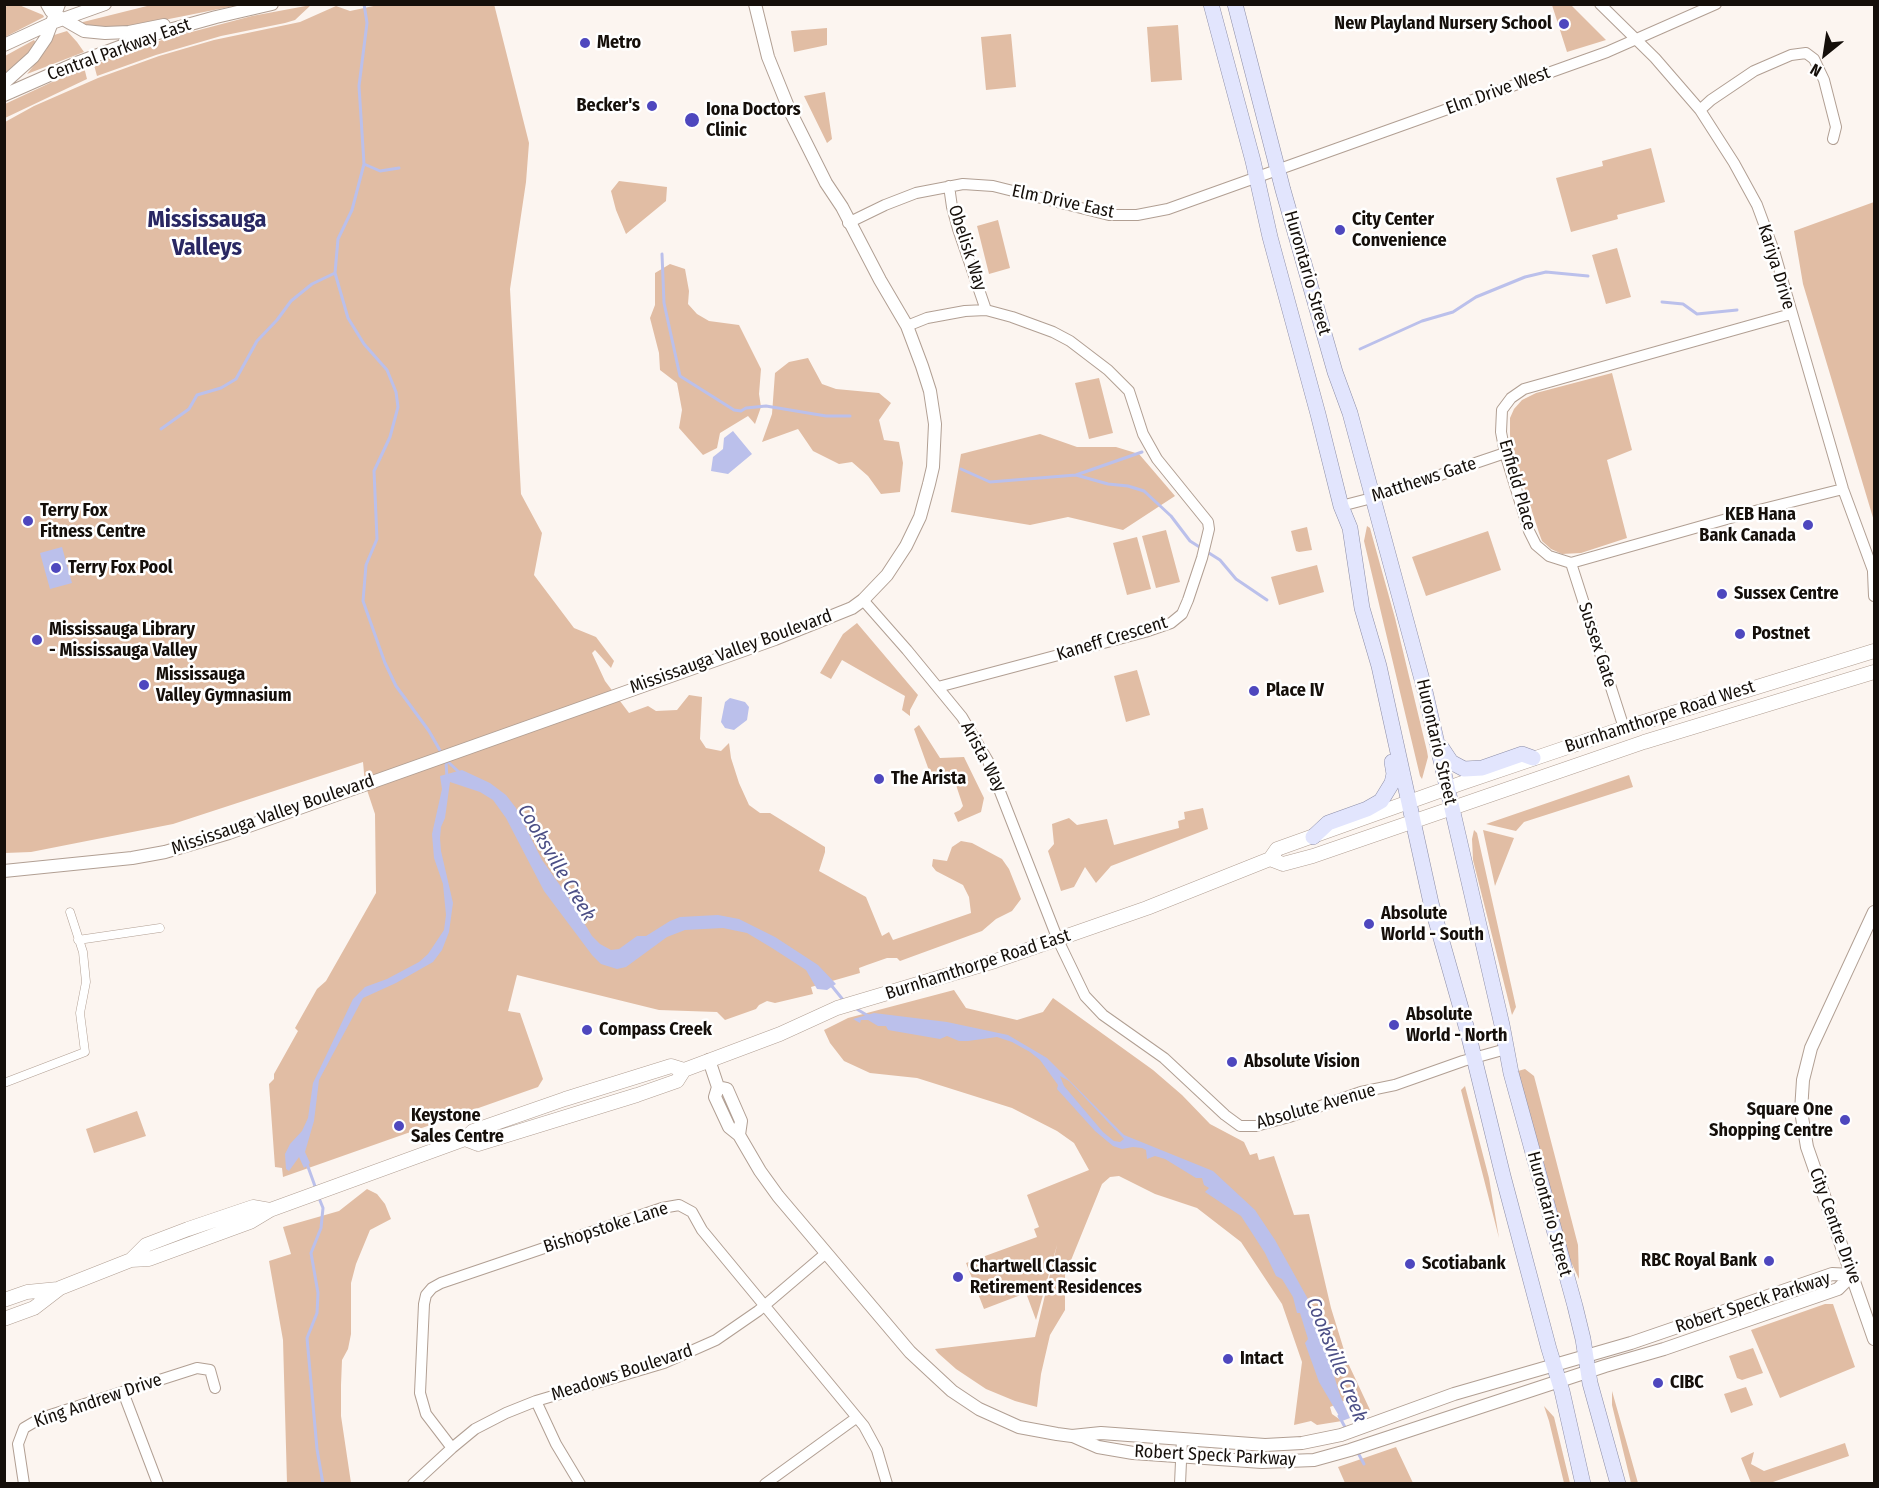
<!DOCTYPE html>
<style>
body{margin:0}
#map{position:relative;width:1879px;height:1488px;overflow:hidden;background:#fcf5f0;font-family:"Fira Sans Condensed",sans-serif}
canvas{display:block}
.frame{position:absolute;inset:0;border:6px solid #150f0a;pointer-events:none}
.north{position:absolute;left:1795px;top:24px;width:60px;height:60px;-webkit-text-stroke:4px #fff;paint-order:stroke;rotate:210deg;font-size:16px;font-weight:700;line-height:24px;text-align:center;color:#150f0a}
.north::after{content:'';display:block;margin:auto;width:21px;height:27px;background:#150f0a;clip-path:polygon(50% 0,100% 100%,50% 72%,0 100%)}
</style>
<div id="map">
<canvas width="1879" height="1488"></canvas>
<div class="frame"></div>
<div class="north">N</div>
</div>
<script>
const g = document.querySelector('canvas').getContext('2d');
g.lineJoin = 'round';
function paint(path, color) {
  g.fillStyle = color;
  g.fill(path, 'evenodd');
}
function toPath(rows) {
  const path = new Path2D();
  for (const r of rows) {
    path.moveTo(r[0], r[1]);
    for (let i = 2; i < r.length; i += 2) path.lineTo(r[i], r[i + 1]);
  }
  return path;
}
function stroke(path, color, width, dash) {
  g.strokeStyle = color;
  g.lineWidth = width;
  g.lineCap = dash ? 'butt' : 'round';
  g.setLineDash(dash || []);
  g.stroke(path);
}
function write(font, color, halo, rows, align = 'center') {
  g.font = font + ' "Fira Sans Condensed",sans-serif';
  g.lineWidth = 5;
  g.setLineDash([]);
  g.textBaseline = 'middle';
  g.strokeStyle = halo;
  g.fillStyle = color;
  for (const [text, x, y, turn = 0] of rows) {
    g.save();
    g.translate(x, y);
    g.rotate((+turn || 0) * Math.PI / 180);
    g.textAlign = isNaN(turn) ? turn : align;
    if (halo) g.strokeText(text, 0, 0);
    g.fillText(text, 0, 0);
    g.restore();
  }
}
paint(toPath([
 [383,4,494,4,529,143,526,182,510,289,521,494,542,533,534,575,574,628,596,637,614,661,611,668,595,650,592,653,605,681,629,713,648,706,656,711,677,710,689,695,702,697,700,739,706,748,721,751,729,743,731,758,739,783,749,805,760,813,770,813,825,847,825,852,819,871,866,897,882,936,889,932,893,940,971,913,969,897,963,885,936,871,932,866,933,859,947,861,952,847,961,841,972,843,1002,859,1009,869,1021,899,1012,911,996,919,982,931,900,961,897,958,887,958,867,965,859,968,860,973,811,987,813,994,775,1003,767,1001,759,1005,756,1009,725,1020,717,1012,659,1010,517,975,508,1011,520,1013,543,1079,538,1087,283,1177,282,1168,275,1167,269,1084,274,1079,274,1074,298,1031,295,1028,317,989,326,981,376,893,375,814,365,784,363,762,173,824,31,852,5,853,5,122,34,106,98,78,159,56,214,40,300,22,336,6,350,11],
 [7,5,19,5,43,15,44,17,5,37,5,9],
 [151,5,239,5,129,27,107,29,83,26,83,22],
 [311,5,295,20,285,23,221,36,156,55,97,76,94,65,120,54,165,39,252,16],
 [1552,5,1571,5,1606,40,1567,52],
 [1178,25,1182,80,1151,82,1147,27],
 [827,28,827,45,794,52,791,31],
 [67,31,77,42,84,52,27,74,46,50,54,35],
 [1011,34,1016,87,986,90,981,37],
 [34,40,36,43,21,61,5,75,5,56],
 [84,67,87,79,5,118,5,104],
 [825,92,832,139,827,143,804,96],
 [1651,148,1665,202,1617,215,1618,219,1571,232,1556,178,1603,166,1602,161],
 [619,181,667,187,666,201,626,234,616,210,611,191],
 [1874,202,1874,521,1803,284,1794,231],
 [998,220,1010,268,989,274,977,226],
 [1617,248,1631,297,1606,304,1592,255],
 [670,264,685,269,689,291,688,304,697,314,709,321,739,325,761,369,759,394,761,407,755,424,748,416,720,433,717,448,703,455,679,428,682,410,677,383,660,370,659,353,650,318,655,305,655,273],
 [808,358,822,384,836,389,879,393,891,403,879,420,884,440,899,442,903,463,900,492,881,494,868,476,852,462,839,464,813,451,798,429,762,442,772,414,775,373,789,362],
 [1612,373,1632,450,1607,460,1627,538,1581,553,1562,554,1551,549,1542,541,1539,533,1513,452,1510,435,1510,418,1514,409,1522,400,1536,393],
 [1099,378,1113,433,1089,439,1075,383],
 [1040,434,1077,447,1116,447,1139,454,1175,496,1123,530,1068,517,1030,525,951,512,961,454],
 [1367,526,1370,528,1373,539,1395,618,1427,751,1428,757,1422,779,1420,776,1364,541],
 [1307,527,1312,550,1299,552,1296,551,1291,531],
 [1166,530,1180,582,1156,588,1142,536],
 [1488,531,1501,570,1426,596,1412,557],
 [1137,537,1151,589,1127,595,1113,543],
 [1317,565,1324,592,1279,605,1271,577],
 [857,623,918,695,910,710,910,716,902,710,905,696,842,660,831,679,820,673,843,634],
 [1137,670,1150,715,1126,722,1114,676],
 [919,725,940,758,964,757,984,798,981,812,958,822,954,813,960,810,963,806,953,776,949,774,939,778,931,776,914,729],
 [1629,775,1633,787,1524,822,1516,831,1486,824],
 [1203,808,1208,829,1111,866,1096,883,1085,867,1074,887,1061,891,1048,851,1054,844,1052,824,1069,818,1077,825,1107,819,1114,845,1179,828,1178,821,1185,819,1184,812],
 [1474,830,1477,833,1516,1007,1512,1015,1473,860,1472,839],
 [1483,830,1514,838,1495,886],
 [954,990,966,1008,1017,1020,1043,1012,1053,998,1153,1070,1182,1095,1210,1124,1244,1142,1250,1155,1257,1153,1259,1160,1274,1156,1294,1215,1309,1214,1331,1308,1348,1363,1370,1410,1358,1414,1350,1409,1346,1400,1330,1407,1332,1414,1342,1421,1317,1425,1311,1421,1294,1425,1302,1362,1282,1304,1241,1242,1197,1208,1155,1194,1119,1176,1110,1177,1102,1184,1065,1275,1065,1310,1050,1335,1041,1374,1037,1407,1015,1401,986,1389,956,1369,938,1353,935,1349,1035,1337,1057,1245,1036,1320,1026,1293,984,1309,966,1263,1037,1237,1034,1229,1039,1227,1027,1195,1089,1170,1074,1143,1057,1131,1012,1108,917,1078,870,1073,844,1061,830,1043,824,1030,848,1018],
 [1525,1069,1534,1076,1578,1245,1579,1279,1564,1247,1518,1071],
 [1465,1086,1489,1178,1499,1238,1461,1090],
 [137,1111,146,1136,94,1153,86,1129],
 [367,1189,377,1194,385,1204,391,1219,370,1230,356,1264,351,1283,351,1334,348,1349,342,1360,341,1385,341,1416,351,1483,287,1483,283,1340,269,1261,291,1254,283,1227,339,1211],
 [1825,1304,1833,1304,1855,1367,1780,1398,1751,1330],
 [1753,1348,1763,1373,1742,1380,1737,1378,1729,1356],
 [1746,1387,1753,1405,1731,1413,1724,1394],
 [1612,1391,1638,1483,1631,1483,1612,1405],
 [1544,1406,1554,1417,1570,1483,1564,1483,1549,1421],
 [1845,1443,1849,1456,1770,1483,1751,1483,1741,1458,1754,1452,1751,1464,1764,1471],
 [1396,1447,1413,1483,1345,1483,1338,1467]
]), '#e1bda4');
paint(toPath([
 [733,431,752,454,728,474,711,471,713,457,723,449,724,438],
 [62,547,72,583,50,589,40,553],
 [730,698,745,702,749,707,747,720,734,730,725,728,721,722,725,702],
 [462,770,490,783,506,795,516,808,542,860,569,898,592,936,600,944,611,950,619,949,637,936,646,936,670,921,680,917,718,915,739,919,775,937,818,965,836,984,827,990,817,989,806,970,772,948,747,933,723,928,685,930,667,937,626,967,617,969,601,964,592,955,544,891,506,818,493,800,480,792,450,782,445,818,441,827,440,838,441,851,453,903,449,932,442,950,433,962,396,983,363,998,319,1080,314,1121,305,1152,310,1163,304,1168,299,1157,289,1171,286,1169,285,1154,290,1144,302,1131,308,1118,313,1083,353,999,365,987,387,979,419,962,428,954,444,930,446,915,443,884,434,858,432,834,442,789,440,776],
 [874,1013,947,1022,1008,1035,1047,1058,1124,1135,1213,1171,1255,1210,1275,1240,1313,1308,1340,1395,1350,1418,1342,1421,1319,1382,1305,1343,1308,1339,1300,1313,1297,1313,1293,1297,1282,1279,1276,1276,1265,1253,1241,1216,1205,1192,1209,1188,1204,1185,1202,1178,1196,1178,1165,1159,1155,1156,1147,1159,1146,1150,1142,1148,1133,1147,1122,1149,1113,1146,1095,1131,1057,1089,1058,1085,1040,1060,1030,1052,1012,1042,997,1037,968,1041,959,1041,947,1036,940,1039,888,1030,886,1026,878,1026,868,1020,861,1020,860,1023,853,1019],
 [1060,1076,1069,1081,1124,1139,1120,1142,1114,1141,1103,1132,1064,1086]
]), '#bbc0eb');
stroke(toPath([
 [364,4,367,23,359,86,364,164,352,210,338,239,335,273,348,318,364,344,387,370,396,392,398,407,390,437,374,471,377,539,366,565,363,601,385,663,396,686,429,731,442,754],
 [364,164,380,171,399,168],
 [662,254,664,303,680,376,734,410,741,411,746,408,766,406,826,416,850,416],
 [1662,302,1683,304,1697,314,1737,310],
 [1360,349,1422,321,1453,312,1476,297,1525,277,1546,272,1588,276],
 [161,429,189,409,197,395,221,388,236,379,257,341,277,320,291,301,312,284,335,273],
 [961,469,990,482,1076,475,1108,484,1128,486,1144,491,1171,516,1190,541,1220,560,1236,579,1267,600],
 [1076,475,1142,452],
 [445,759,460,773],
 [446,762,447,778],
 [831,985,844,1001],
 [855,1008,870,1017],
 [307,1164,316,1189],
 [319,1198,323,1208,321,1228,311,1253,318,1293,317,1313,307,1338,317,1449,323,1484],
 [1339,1416,1346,1429],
 [1357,1451,1364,1464]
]), '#bbc0eb', 3);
const pedestrian = toPath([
 [78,940,160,928],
 [4,1083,85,1052,80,1013,86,982,83,952,70,912]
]);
const minor = toPath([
 [1600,4,1655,58,1700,110,1734,163,1757,205,1774,251,1843,489,1874,573],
 [1700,110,1711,100,1754,71,1791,55,1806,53,1814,59,1824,80,1836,127,1833,139],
 [949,186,952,207,958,229,986,310],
 [848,223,885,205,916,193,963,184,993,186,1109,215,1137,215,1168,209,1607,52,1716,4],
 [1791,314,1524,389,1511,398,1502,410,1501,432,1505,453,1529,531,1536,545,1549,556,1571,563,1755,511,1843,489],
 [907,326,927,318,965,311,986,310,1012,317,1053,332,1070,341,1108,370,1129,391,1143,434,1157,459,1208,522,1209,529,1202,558,1188,600,1182,614,1171,623,1145,632,938,687],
 [1341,506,1372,498,1505,453],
 [1571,563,1624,728],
 [1873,572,1874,596],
 [863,600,907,650,962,717,988,761,1058,940,1085,996,1103,1015,1164,1058,1225,1115,1240,1126,1256,1126,1289,1117,1361,1092,1395,1085,1463,1061,1506,1049],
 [123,1392,158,1484],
 [536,1401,556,1444,580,1484],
 [452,1448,426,1414,420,1393,424,1304,426,1295,432,1288,441,1283,662,1208,679,1205,692,1212,702,1230,864,1426,877,1450,887,1484],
 [24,1484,18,1444,24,1428,41,1418,197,1368,210,1370,215,1388],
 [413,1484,452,1448,475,1429,506,1413,536,1401,664,1363,716,1340,758,1311,825,1254],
 [765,1484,856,1418],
 [1180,1484,1182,1439]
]);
const tertiary = toPath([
 [47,4,51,11,56,15,84,31,105,33,129,32,164,25],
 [4,45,52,23,105,4],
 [4,83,33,57,46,38,59,4],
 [4,95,79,62,151,35,216,17,272,4],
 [4,871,132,858,165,852,229,833,775,639,852,608,863,600,887,575,906,546,920,517,929,484,933,467,935,424,930,391,922,366,907,326,880,280,842,207,826,183,789,109,768,57,755,4],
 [1874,912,1811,1048,1803,1080,1801,1111,1807,1147,1874,1339],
 [709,1060,718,1087,715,1097,729,1127,739,1135,760,1171,778,1196,910,1352,952,1391,979,1409,1019,1427,1057,1434,1072,1436,1101,1433,1265,1445,1302,1443,1341,1435,1454,1394,1631,1343,1832,1274,1852,1275],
 [718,1087,727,1089,741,1121,739,1135],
 [1073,1436,1098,1447,1133,1453,1262,1462,1314,1460,1350,1450,1605,1366,1664,1349,1838,1289,1852,1275]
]);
const secondary = toPath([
 [1270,859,1283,864,1313,856,1644,742,1874,672],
 [465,1139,478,1144,637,1095,677,1081,684,1070],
 [131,1260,146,1245,188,1229,253,1207,270,1210],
 [4,1300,27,1292,58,1289],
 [4,1319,34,1308,60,1288,131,1260,149,1259,250,1222,270,1210,465,1139,473,1131,565,1099,671,1066,684,1070,780,1034,837,1008,995,961,1147,908,1270,859,1277,849,1462,783,1624,728,1874,651]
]);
const primary = toPath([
 [1211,4,1253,161,1270,237,1318,414,1341,506,1350,528,1362,608,1379,666,1431,903,1468,1033,1503,1176,1549,1349,1562,1391,1583,1484],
 [1235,4,1283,190,1335,372,1350,413,1424,687,1502,1025,1511,1073,1575,1306,1583,1339,1590,1383,1618,1484],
 [1441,747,1451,762,1464,769,1482,768,1522,754,1533,758],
 [1313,837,1328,823,1367,809,1381,801,1392,783,1394,774,1392,762]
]);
stroke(pedestrian, '#b19f93', 9);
stroke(minor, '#b19f93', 12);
stroke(tertiary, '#b19f93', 14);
stroke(secondary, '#b19f93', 15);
stroke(primary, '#8d8ea7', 16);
stroke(pedestrian, '#fff', 8);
stroke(minor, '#fff', 10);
stroke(tertiary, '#fff', 12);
stroke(secondary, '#fff', 14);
stroke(primary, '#e2e5fd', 15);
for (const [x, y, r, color] of [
 [1564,24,6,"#4e47be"],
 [585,43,6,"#4e47be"],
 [652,106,6,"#4e47be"],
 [692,120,8,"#4e47be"],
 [1340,230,6,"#4e47be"],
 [28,521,6,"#4e47be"],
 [1808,525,6,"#4e47be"],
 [56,568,6,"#4e47be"],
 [1722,594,6,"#4e47be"],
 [1740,634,6,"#4e47be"],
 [37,640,6,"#4e47be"],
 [144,685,6,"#4e47be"],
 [1254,691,6,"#4e47be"],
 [879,779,6,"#4e47be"],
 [1369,924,6,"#4e47be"],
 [1394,1025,6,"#4e47be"],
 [587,1030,6,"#4e47be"],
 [1232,1062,6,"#4e47be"],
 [1845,1120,6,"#4e47be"],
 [399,1126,6,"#4e47be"],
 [1769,1261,6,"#4e47be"],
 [1410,1264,6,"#4e47be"],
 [958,1277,6,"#4e47be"],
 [1228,1359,6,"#4e47be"],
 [1658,1383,6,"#4e47be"]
]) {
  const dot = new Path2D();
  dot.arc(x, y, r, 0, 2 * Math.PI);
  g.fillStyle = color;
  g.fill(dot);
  stroke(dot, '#fff', 2);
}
write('bold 18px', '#150f0a', '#fff', [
 ["New Playland Nursery School",1552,24,"right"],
 ["Metro",597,43],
 ["Becker's",640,106,"right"],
 ["Iona Doctors",706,110],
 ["Clinic",706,131],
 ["City Center",1352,220],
 ["Convenience",1352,241],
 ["Terry Fox",40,511],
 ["Fitness Centre",40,532],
 ["KEB Hana",1796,515,"right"],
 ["Bank Canada",1796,536,"right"],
 ["Terry Fox Pool",68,568],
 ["Sussex Centre",1734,594],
 ["Mississauga Library",49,630],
 ["- Mississauga Valley",49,651],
 ["Postnet",1752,634],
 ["Mississauga",156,675],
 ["Valley Gymnasium",156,696],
 ["Place IV",1266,691],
 ["The Arista",891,779],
 ["Absolute",1381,914],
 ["World - South",1381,935],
 ["Absolute",1406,1015],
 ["World - North",1406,1036],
 ["Compass Creek",599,1030],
 ["Absolute Vision",1244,1062],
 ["Square One",1833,1110,"right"],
 ["Shopping Centre",1833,1131,"right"],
 ["Keystone",411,1116],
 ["Sales Centre",411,1137],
 ["RBC Royal Bank",1757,1261,"right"],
 ["Scotiabank",1422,1264],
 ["Chartwell Classic",970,1267],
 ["Retirement Residences",970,1288],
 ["Intact",1240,1359],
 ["CIBC",1670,1383]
], 'left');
write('18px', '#150f0a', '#fff', [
 ["Central Parkway East",119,50,-20],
 ["Elm Drive West",1498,91,-20],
 ["Elm Drive East",1063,202,12],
 ["Obelisk Way",967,248,72],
 ["Kariya Drive",1776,267,73],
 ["Hurontario Street",1307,273,74],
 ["Matthews Gate",1424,480,-18],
 ["Enfield Place",1517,485,74],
 ["Kaneff Crescent",1112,639,-17],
 ["Sussex Gate",1597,645,72],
 ["Mississauga Valley Boulevard",731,652,-20],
 ["Burnhamthorpe Road West",1660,717,-18],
 ["Hurontario Street",1436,742,77],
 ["Arista Way",983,757,62],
 ["Mississauga Valley Boulevard",273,815,-19],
 ["Burnhamthorpe Road East",978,965,-18],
 ["Absolute Avenue",1316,1107,-16],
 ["Hurontario Street",1549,1214,75],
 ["City Centre Drive",1835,1226,70],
 ["Bishopstoke Lane",606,1228,-18],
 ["Robert Speck Parkway",1753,1303,-18],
 ["Meadows Boulevard",622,1373,-18],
 ["King Andrew Drive",98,1401,-19],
 ["Robert Speck Parkway",1215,1456,3]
]);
write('italic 20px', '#4c4f86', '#fff', [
 ["Cooksville Creek",556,863,59],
 ["Cooksville Creek",1336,1360,68]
]);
write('bold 24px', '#2a2863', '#fff', [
 ["Mississauga",207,220],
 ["Valleys",207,248]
]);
</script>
